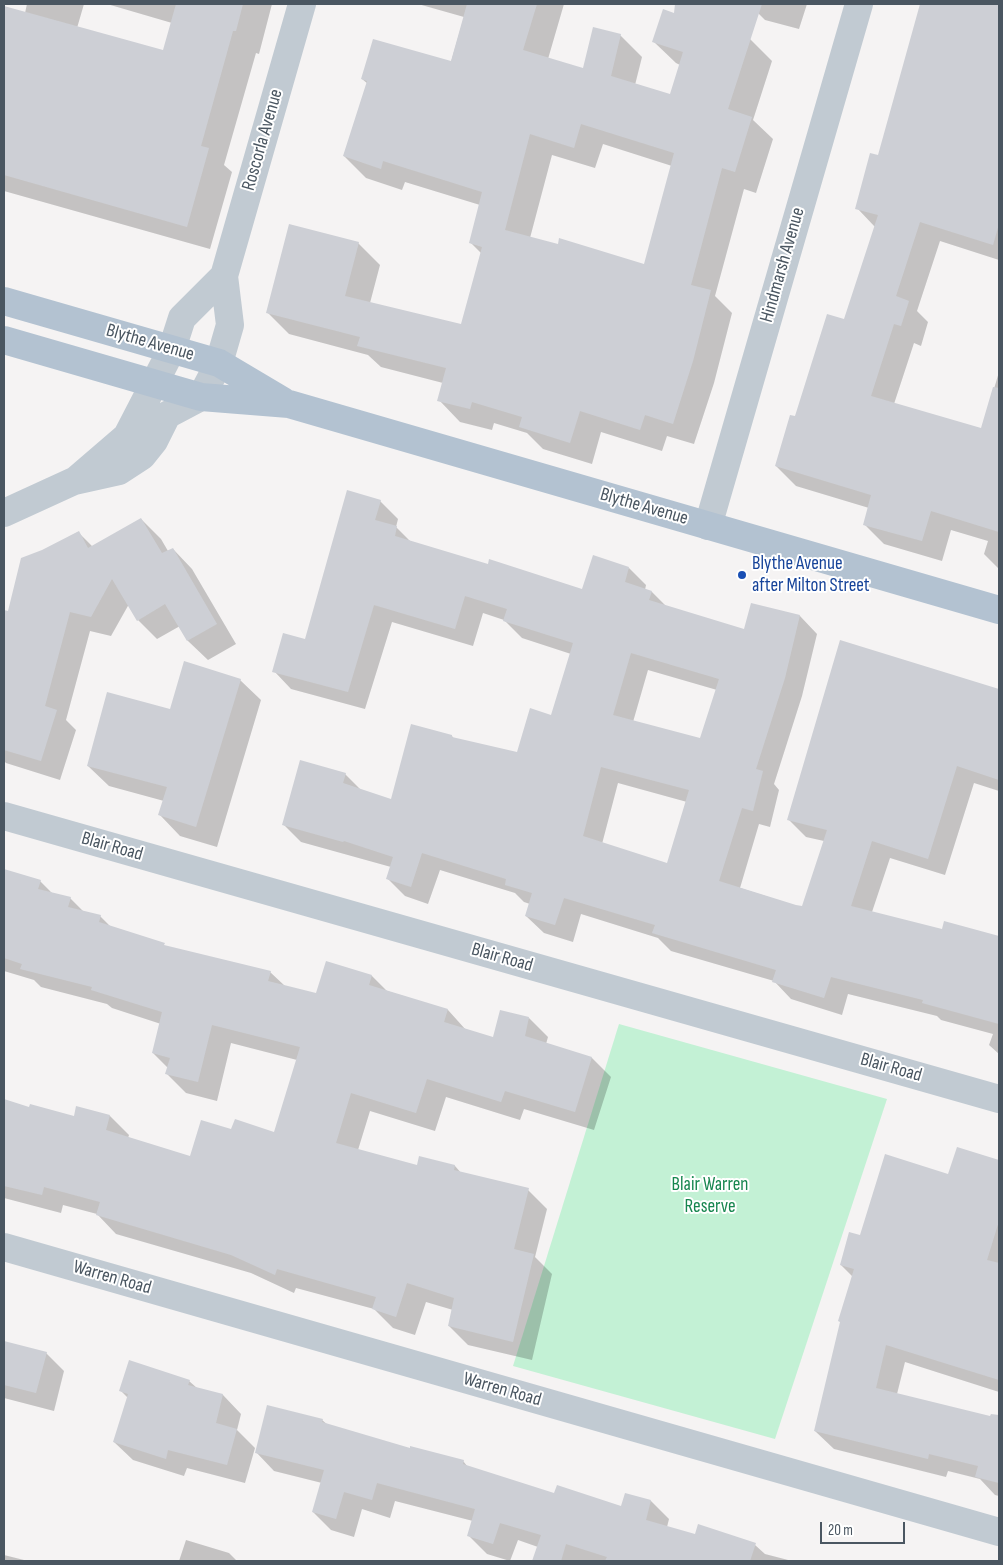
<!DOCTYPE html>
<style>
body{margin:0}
#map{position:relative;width:1003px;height:1565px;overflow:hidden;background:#f5f3f3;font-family:"Sofia Sans Condensed",sans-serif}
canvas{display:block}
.frame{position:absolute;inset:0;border:5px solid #4a5661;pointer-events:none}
.scale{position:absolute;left:820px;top:1522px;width:85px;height:22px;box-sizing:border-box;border:2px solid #4a5661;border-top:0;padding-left:6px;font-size:15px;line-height:18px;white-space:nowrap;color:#4a5661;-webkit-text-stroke:4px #fff;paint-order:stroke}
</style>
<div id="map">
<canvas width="1003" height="1565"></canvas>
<div class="frame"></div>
<div class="scale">20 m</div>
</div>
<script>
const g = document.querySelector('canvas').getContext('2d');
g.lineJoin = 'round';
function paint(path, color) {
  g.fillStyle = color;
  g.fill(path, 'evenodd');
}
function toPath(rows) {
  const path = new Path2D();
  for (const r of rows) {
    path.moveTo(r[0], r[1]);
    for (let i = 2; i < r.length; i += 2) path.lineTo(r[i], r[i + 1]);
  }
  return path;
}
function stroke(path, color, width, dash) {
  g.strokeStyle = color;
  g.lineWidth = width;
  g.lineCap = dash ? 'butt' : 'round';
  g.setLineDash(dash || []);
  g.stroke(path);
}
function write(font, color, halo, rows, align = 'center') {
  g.font = font + ' "Sofia Sans Condensed",sans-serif';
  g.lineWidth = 4;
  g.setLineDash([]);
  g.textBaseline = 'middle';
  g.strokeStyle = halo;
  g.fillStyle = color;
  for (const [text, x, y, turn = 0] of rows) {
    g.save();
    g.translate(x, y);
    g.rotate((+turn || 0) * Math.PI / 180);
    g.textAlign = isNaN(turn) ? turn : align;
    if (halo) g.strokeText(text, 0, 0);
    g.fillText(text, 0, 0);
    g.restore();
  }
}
paint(toPath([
 [619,1024,887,1099,775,1439,513,1366]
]), '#c3f1d5');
paint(toPath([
 [27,4,84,4,77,28,164,52,172,23,107,4,272,4,259,54,256,53,224,165,232,172,210,249,4,191,4,7,25,13],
 [418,4,564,4,548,59,584,70,620,35,642,57,635,85,671,96,680,65,676,63,654,42,750,39,772,61,753,120,773,139,756,193,744,189,715,296,732,313,714,383,694,444,667,436,662,451,601,432,592,464,543,449,527,433,494,423,492,430,460,422,439,400,443,383,381,367,368,355,289,334,267,312,358,243,380,265,370,303,462,326,482,254,470,242,480,205,405,182,402,190,366,178,344,156,368,84,362,79,451,62,464,17],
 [603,144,672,166,645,266,530,238,552,155,595,168],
 [749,4,807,4,799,29,765,20],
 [927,4,999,4,999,260,940,241,917,311,928,322,921,346,914,343,894,404,982,429,999,372,999,569,984,554,988,541,951,530,942,561,884,544,864,524,869,508,796,486,776,466,795,417,845,321,875,227,857,208,879,157],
 [380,501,398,519,396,527,412,543,488,566,583,590,629,568,646,585,645,590,652,592,666,606,745,630,752,605,800,616,817,634,802,696,774,784,779,790,770,827,759,824,740,888,803,908,824,841,806,837,788,819,995,714,999,715,999,791,974,783,945,875,890,858,872,912,999,967,999,1054,989,1045,993,1034,941,1020,937,1016,848,994,842,1015,791,999,774,981,671,951,658,938,581,914,573,942,544,933,526,916,530,904,524,902,515,893,440,870,428,904,405,896,387,878,391,867,301,842,284,825,345,774,362,791,391,801,452,736,454,739,518,753,552,716,571,654,522,638,504,620,483,613,473,646,392,622,365,709,291,689,274,671,306,641],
 [648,670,717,690,700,740,633,722],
 [618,783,687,802,668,864,602,844],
 [141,519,161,539,168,551,173,549,192,569,236,644,208,660,188,641,180,626,157,639,138,620,129,604,111,636,90,631,66,720,76,730,60,780,6,763,4,761,4,612,9,613,42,551,78,532,93,547],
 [240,680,261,700,217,847,180,836,160,815,164,801,109,786,88,766,171,710],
 [4,870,40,881,53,894,70,898,84,912,100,916,112,928,167,947,270,972,285,986,317,994,327,962,372,976,387,991,448,1010,466,1030,494,1039,529,1018,548,1037,546,1044,592,1058,611,1077,594,1130,524,1109,520,1120,446,1097,435,1131,370,1111,358,1150,418,1167,455,1166,462,1174,528,1190,547,1209,535,1257,552,1274,532,1360,468,1345,449,1326,453,1310,426,1302,415,1335,393,1328,374,1309,296,1288,294,1293,251,1273,116,1234,97,1214,63,1205,61,1213,4,1198,4,1100,30,1109,75,1117,77,1108,110,1116,129,1135,128,1138,191,1158,232,1130,275,1134,297,1060,231,1043,217,1101,186,1093,167,1074,168,1068,153,1053,161,1024,112,1008,107,1004,41,987,34,980,4,971],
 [958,1148,999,1162,999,1392,905,1362,897,1394,999,1420,999,1496,995,1495,980,1479,948,1471,946,1477,834,1449,815,1431,853,1277,841,1265,861,1237,949,1176],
 [4,1342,46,1353,64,1371,54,1411,4,1398],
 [189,1381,197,1388,223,1395,241,1414,237,1430,255,1448,245,1483,187,1468,184,1476,133,1460,114,1442,128,1398,120,1390],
 [322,1420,328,1425,411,1450,463,1461,468,1467,555,1494,622,1508,626,1494,651,1501,669,1519,667,1527,695,1535,755,1545,765,1554,792,1561,535,1561,538,1547,518,1540,510,1561,487,1554,468,1535,473,1521,395,1501,390,1518,362,1509,354,1537,331,1530,313,1512,322,1483,274,1471,256,1452],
 [186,1540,229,1553,237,1561,179,1561],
 [4,1555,28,1561,4,1561]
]), '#0003');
paint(toPath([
 [176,4,243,4,236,31,233,31,201,146,209,148,187,227,4,175,4,6,163,50],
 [467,4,537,4,523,50,583,68,593,27,621,34,611,76,670,94,683,52,652,42,663,9,674,13,675,4,762,4,728,109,752,117,735,172,722,168,691,285,711,290,693,361,673,424,645,415,640,430,580,411,570,443,519,427,522,417,472,402,470,409,437,401,446,368,357,346,360,337,266,313,289,224,359,242,345,296,461,324,482,247,469,243,482,192,383,161,381,169,343,156,367,81,361,79,373,39,451,61],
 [581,124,674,153,644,264,559,238,558,244,505,230,530,134,574,148],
 [920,4,999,4,999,224,993,245,920,222,896,296,909,301,901,326,894,324,871,396,981,428,993,387,999,388,999,532,931,511,922,541,863,525,871,495,775,466,790,415,795,416,827,314,844,319,878,215,855,209,870,153,878,155],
 [347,490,381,500,375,520,397,526,395,536,488,564,489,559,582,589,593,555,629,567,625,582,652,591,649,600,744,629,751,603,800,615,785,678,756,769,763,771,753,811,742,808,719,881,796,905,802,906,827,830,787,820,840,640,999,689,999,780,957,766,928,859,872,841,851,906,942,929,944,921,999,936,999,1024,922,1003,923,1000,831,977,824,998,772,982,776,970,652,933,655,925,564,898,555,925,525,916,532,893,505,885,506,879,422,853,411,887,386,879,393,857,344,841,343,842,282,825,300,760,346,773,343,783,391,799,411,724,452,735,452,737,517,752,530,708,551,715,573,643,503,621,507,609,465,596,455,629,374,605,348,692,272,672,283,633,305,639],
 [631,653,719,679,700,738,613,715],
 [601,767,689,790,667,863,583,836],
 [141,518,162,553,173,548,217,624,187,641,165,604,137,621,112,579,91,617,70,612,45,706,57,710,41,761,4,750,4,610,8,611,21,558,42,550,79,531,88,548],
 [184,661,241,679,196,827,158,815,167,787,87,766,107,692,170,709],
 [4,869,41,880,38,889,71,897,68,907,101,915,99,922,165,943,164,945,271,971,268,981,316,993,326,961,372,975,369,985,448,1009,444,1022,493,1037,500,1010,529,1017,525,1036,592,1057,575,1112,505,1091,501,1102,427,1079,416,1113,351,1093,336,1143,417,1165,419,1156,455,1165,454,1170,529,1188,514,1249,534,1254,513,1342,448,1326,454,1298,407,1283,396,1317,372,1309,376,1297,277,1269,275,1275,231,1255,96,1215,100,1202,44,1187,42,1195,4,1186,4,1099,29,1107,30,1104,74,1116,76,1106,110,1115,106,1130,190,1156,201,1120,231,1129,235,1119,274,1132,300,1047,212,1025,198,1082,165,1074,170,1058,152,1053,162,1012,91,990,92,987,20,969,22,964,4,958],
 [957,1147,999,1160,999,1221,987,1260,999,1263,999,1380,886,1345,876,1388,990,1416,991,1414,999,1415,999,1483,975,1477,978,1466,929,1454,928,1459,814,1431,840,1322,838,1321,854,1269,840,1265,849,1232,860,1235,885,1154,948,1174],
 [4,1341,47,1352,36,1393,4,1385],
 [129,1360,190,1380,188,1385,223,1394,216,1423,237,1429,227,1465,168,1450,166,1459,113,1442,128,1394,119,1391],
 [267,1405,323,1419,322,1422,410,1448,410,1446,464,1460,463,1464,554,1493,557,1485,621,1506,625,1493,651,1500,646,1520,695,1534,698,1524,756,1543,750,1561,605,1561,607,1557,566,1544,561,1561,532,1561,541,1535,500,1523,493,1544,467,1536,475,1509,377,1483,372,1500,344,1492,336,1519,312,1512,324,1470,255,1453]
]), '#cdcfd5');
stroke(toPath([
 [77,479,127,436,172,349,182,318,224,276],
 [4,513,74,481,119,471,142,456,154,441,167,415,201,397,219,363,230,325,224,276,302,4],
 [708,526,859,4],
 [4,816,999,1099],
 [4,1247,999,1532]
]), '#c1cad2', 28);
stroke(toPath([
 [4,301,219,363,283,401],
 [4,340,201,397,289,404,999,610]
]), '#b3c2d1', 28);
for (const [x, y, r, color] of [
 [742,575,5,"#1a4fb4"]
]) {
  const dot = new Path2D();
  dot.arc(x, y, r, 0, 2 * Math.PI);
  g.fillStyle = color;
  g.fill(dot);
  stroke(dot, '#fff', 2);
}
write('19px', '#4a5661', '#fff', [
 ["Roscorla Avenue",263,140,-74],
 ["Hindmarsh Avenue",783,265,-74],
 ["Blythe Avenue",150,343,16],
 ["Blythe Avenue",644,507,16],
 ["Blair Road",112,847,16],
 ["Blair Road",502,958,16],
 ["Blair Road",891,1068,16],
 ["Warren Road",112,1278,16],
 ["Warren Road",502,1390,16]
]);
write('19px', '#164399', '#fff', [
 ["Blythe Avenue",752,564],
 ["after Milton Street",752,586]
], 'left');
write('19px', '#17864f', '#fff', [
 ["Blair Warren",710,1185],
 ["Reserve",710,1207]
]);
</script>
